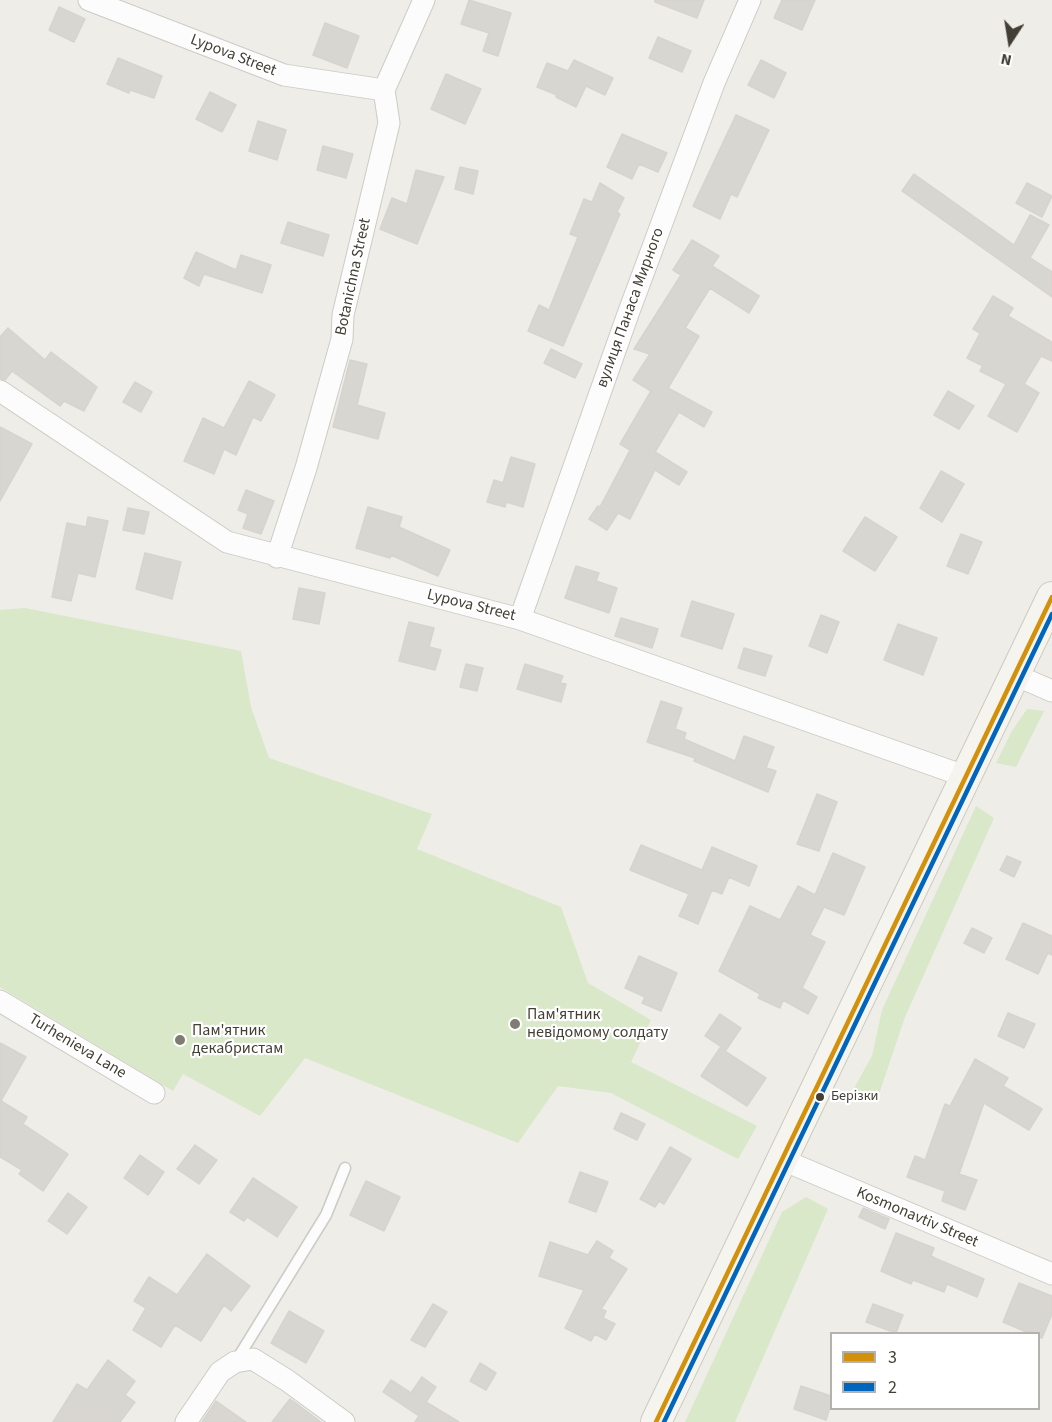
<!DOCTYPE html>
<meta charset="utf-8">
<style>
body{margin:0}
#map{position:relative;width:1052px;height:1422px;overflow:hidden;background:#eeede8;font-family:"Source Sans 3",sans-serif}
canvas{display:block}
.legend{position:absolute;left:830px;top:1332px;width:210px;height:78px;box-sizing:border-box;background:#fff;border:2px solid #b4b2ae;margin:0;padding:8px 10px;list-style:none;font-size:18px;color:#433f35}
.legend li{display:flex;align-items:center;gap:12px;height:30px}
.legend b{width:30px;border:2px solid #b4b2ae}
.north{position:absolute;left:980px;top:12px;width:60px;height:60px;-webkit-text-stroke:4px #fff;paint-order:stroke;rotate:192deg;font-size:16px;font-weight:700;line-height:24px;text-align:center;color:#433f35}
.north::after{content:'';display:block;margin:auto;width:21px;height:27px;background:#433f35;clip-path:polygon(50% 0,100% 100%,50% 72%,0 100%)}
</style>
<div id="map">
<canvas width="1052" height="1422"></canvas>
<ul class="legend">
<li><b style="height:8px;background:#d3910b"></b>3</li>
<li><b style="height:8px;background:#0065bd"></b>2</li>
</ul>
<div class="north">N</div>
</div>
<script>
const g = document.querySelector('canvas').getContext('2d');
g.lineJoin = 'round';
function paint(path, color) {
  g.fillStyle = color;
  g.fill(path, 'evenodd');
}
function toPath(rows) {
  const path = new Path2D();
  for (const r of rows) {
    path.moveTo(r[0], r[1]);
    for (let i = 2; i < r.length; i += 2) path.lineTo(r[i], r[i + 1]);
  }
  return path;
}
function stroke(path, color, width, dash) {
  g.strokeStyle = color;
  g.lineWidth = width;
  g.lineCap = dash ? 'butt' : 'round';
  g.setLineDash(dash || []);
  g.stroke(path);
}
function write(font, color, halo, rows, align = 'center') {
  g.font = font + ' "Source Sans 3",sans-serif';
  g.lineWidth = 4.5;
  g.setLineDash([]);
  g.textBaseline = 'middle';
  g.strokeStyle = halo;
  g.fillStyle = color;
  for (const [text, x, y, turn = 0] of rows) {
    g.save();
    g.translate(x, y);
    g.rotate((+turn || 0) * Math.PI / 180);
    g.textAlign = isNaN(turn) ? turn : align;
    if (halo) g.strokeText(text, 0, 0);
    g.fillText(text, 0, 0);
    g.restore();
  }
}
paint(toPath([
 [25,608,241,651,251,707,269,758,432,814,417,849,561,907,588,983,651,1020,631,1062,757,1126,738,1159,611,1093,558,1086,518,1143,305,1058,260,1116,183,1074,173,1091,0,987,0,610],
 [1027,709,1044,711,1016,767,996,763,1012,731],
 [976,806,994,818,905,1017,878,1097,869,1100,852,1092,872,1056,882,1010],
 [806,1197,828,1209,735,1422,685,1422,782,1212]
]), '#d9e8c9');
const building = toPath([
 [469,0,511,13,498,56,483,51,489,33,461,24,469,0],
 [655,0,704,0,697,18,655,2,655,0],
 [782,0,815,0,802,30,774,18,782,0],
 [59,7,85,19,74,42,49,30,59,7],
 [325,23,359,36,347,68,313,55,325,23],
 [658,37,691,51,682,72,649,58,658,37],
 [118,58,162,76,154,98,130,90,129,93,107,84,118,58],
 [574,60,613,78,605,95,586,86,576,107,556,97,557,95,537,87,547,63,568,71,574,60],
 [761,60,786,73,774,98,748,85,761,60],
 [446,74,481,89,465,124,431,109,446,74],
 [210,92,236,105,222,132,196,119,210,92],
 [736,115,769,130,737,197,731,194,720,219,693,206,736,115],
 [258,121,286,130,277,160,249,151,258,121],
 [622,134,667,153,658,172,639,164,632,179,607,167,622,134],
 [323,146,353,154,346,178,317,170,323,146],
 [460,167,478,171,473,194,455,189,460,167],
 [416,170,444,177,417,244,380,229,392,198,407,204,416,170],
 [914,174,1014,245,1030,215,1049,225,1030,258,1052,272,1052,297,902,191,914,174],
 [600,183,624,198,617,212,620,214,563,346,528,331,539,305,549,310,578,237,570,234,584,199,592,202,600,183],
 [1027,183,1052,196,1042,217,1016,203,1027,183],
 [288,222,329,235,323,256,281,243,288,222],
 [692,240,719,256,712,266,759,296,749,313,710,288,685,328,699,336,668,388,712,412,704,427,679,412,655,452,687,472,679,485,655,470,630,519,618,513,607,530,589,519,598,506,600,507,630,450,620,444,651,391,633,380,650,354,634,349,681,275,673,270,692,240],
 [196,252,236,270,241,255,271,265,262,293,204,274,199,286,184,278,196,252],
 [993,296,1013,308,1008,316,1052,342,1052,361,1041,356,1024,384,1039,393,1017,432,988,416,1006,384,980,371,983,366,967,358,980,333,973,329,993,296],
 [8,328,45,360,51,352,97,387,84,411,64,401,60,406,12,371,5,380,0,378,0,337,8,328],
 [551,349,582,364,575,378,544,363,551,349],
 [350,360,367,364,357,405,385,413,378,439,333,427,350,360],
 [249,381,275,395,261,421,253,417,236,455,224,449,214,474,184,461,203,418,224,428,249,381],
 [135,382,152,392,141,412,123,402,135,382],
 [948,391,974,406,959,429,934,415,948,391],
 [0,427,32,444,0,501,0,427],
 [511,457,535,464,523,507,506,502,505,507,487,502,494,480,503,483,511,457],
 [941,471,964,484,942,522,920,508,941,471],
 [246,490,274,501,261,534,243,528,248,514,238,510,246,490],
 [368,507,402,517,399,527,450,550,438,576,391,555,390,558,356,548,368,507],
 [128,508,149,512,144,534,123,530,128,508],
 [88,517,108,521,95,577,78,573,71,601,52,597,67,523,86,527,88,517],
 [865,517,897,537,875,571,843,551,865,517],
 [961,534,982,542,968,574,947,566,961,534],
 [145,553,181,562,172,599,136,589,145,553],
 [576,566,599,573,596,581,617,588,609,613,565,598,576,566],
 [299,588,325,593,319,624,293,619,299,588],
 [692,601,734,614,722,649,681,636,692,601],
 [821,615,839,622,827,653,809,646,821,615],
 [621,618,658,629,652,648,615,636,621,618],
 [409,622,434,628,429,647,441,650,435,670,399,661,409,622],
 [898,624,937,638,923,675,884,660,898,624],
 [744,648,772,656,765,676,738,668,744,648],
 [466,664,483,668,477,691,460,687,466,664],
 [525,664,563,676,560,683,566,684,561,702,517,689,525,664],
 [661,701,682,708,675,729,686,733,684,739,735,761,744,736,774,747,766,768,776,771,768,792,694,761,695,758,647,742,661,701],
 [817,794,837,802,819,851,797,844,817,794],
 [641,845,702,870,712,847,757,866,749,886,729,877,722,894,712,890,698,924,679,916,689,894,630,870,641,845],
 [833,853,865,867,844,915,824,907,810,935,825,942,802,988,817,997,808,1014,783,1000,780,1008,758,998,760,994,719,971,750,906,780,920,798,886,815,895,833,853],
 [1007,856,1021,862,1014,877,1000,870,1007,856],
 [1023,923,1052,936,1052,955,1048,953,1038,974,1006,959,1023,923],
 [972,928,992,938,984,953,964,943,972,928],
 [639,956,677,973,661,1011,642,1003,645,997,625,988,639,956],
 [1008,1013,1035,1024,1024,1048,998,1036,1008,1013],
 [720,1014,741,1028,726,1050,705,1036,720,1014],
 [0,1043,26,1057,1,1101,27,1117,23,1124,68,1154,43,1191,19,1174,22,1170,0,1157,0,1043],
 [720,1048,766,1078,747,1106,701,1076,720,1048],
 [975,1059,1008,1078,1003,1086,1042,1109,1029,1130,984,1103,959,1174,977,1180,965,1210,942,1201,945,1191,907,1177,915,1156,925,1160,945,1104,950,1106,975,1059],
 [621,1113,645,1124,637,1140,614,1129,621,1113],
 [195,1145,217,1160,199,1184,177,1169,195,1145],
 [670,1147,691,1159,664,1204,659,1201,655,1207,640,1199,670,1147],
 [140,1155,164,1172,148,1195,124,1178,140,1155],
 [580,1172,608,1182,596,1212,569,1202,580,1172],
 [253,1178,297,1207,277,1237,247,1217,244,1221,230,1212,253,1178],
 [366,1181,400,1197,384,1231,350,1215,366,1181],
 [68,1193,87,1207,67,1234,48,1221,68,1193],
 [863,1208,889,1219,885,1229,859,1217,863,1208],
 [896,1233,934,1248,931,1256,937,1259,984,1279,977,1297,947,1284,944,1292,913,1280,911,1284,881,1271,896,1233],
 [597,1241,613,1251,609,1258,627,1269,601,1309,606,1311,603,1318,615,1324,606,1340,595,1334,591,1341,565,1328,584,1290,539,1276,550,1242,588,1255,597,1241],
 [207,1254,250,1286,231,1311,224,1305,201,1341,175,1325,161,1347,133,1330,146,1308,134,1301,149,1277,177,1295,207,1254],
 [1019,1283,1052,1296,1052,1314,1042,1338,1038,1337,1038,1334,1031,1334,1003,1322,1019,1283],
 [433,1304,447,1312,425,1347,411,1340,433,1304],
 [873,1304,903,1315,896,1333,866,1322,873,1304],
 [289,1311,324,1331,306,1363,271,1343,289,1311],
 [108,1360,135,1381,125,1395,135,1402,120,1422,53,1422,77,1384,87,1390,108,1360],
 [480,1363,496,1373,486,1390,470,1381,480,1363],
 [422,1377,436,1387,426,1402,459,1422,415,1422,419,1416,383,1392,391,1380,411,1393,422,1377],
 [801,1386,831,1396,831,1404,826,1420,794,1409,801,1386],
 [290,1399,293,1401,321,1422,272,1422,290,1399],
 [216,1401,246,1422,202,1422,216,1401]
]);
paint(building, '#d8d6d0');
stroke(building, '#d6d4ce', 1.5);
const service = toPath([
 [236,1361,326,1215,345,1168]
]);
const minor = toPath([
 [89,0,284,75,384,90],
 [0,391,227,542,520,619,967,777],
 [277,557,306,468,342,339,343,315,389,123,384,90,424,0],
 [520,619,628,314,714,83,750,0],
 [1015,675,1052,691],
 [0,1001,154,1093],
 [783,1160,1052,1274],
 [186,1422,220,1372,235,1362,253,1359,288,1381,344,1422]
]);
const secondary = toPath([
 [656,1422,1052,597]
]);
stroke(service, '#cccbc5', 13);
stroke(minor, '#cccbc5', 23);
stroke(secondary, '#cccabf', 32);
stroke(service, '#fcfcfc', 10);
stroke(minor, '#fcfcfc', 21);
stroke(secondary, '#f5f4ee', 30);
stroke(toPath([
 [656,1422,1052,597]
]), '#d3910b', 4.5);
stroke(toPath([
 [664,1422,1052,614]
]), '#0065bd', 4.5);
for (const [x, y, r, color] of [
 [515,1024,6,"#7f7c74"],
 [180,1040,6,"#7f7c74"],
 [820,1097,5,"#433f35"]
]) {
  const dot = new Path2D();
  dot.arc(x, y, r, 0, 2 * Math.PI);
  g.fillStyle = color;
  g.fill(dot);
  stroke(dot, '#fff', 2);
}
write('14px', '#433f35', '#fff', [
 ["Берізки",831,1097]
], 'left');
write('16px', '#433f35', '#fff', [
 ["Lypova Street",233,56,21],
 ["Botanichna Street",354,277,-78],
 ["вулиця Панаса Мирного",631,308,-70],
 ["Lypova Street",471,606,14],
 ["Turhenieva Lane",77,1047,31],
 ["Kosmonavtiv Street",917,1218,23]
]);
write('16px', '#433f35', '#fff', [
 ["Пам'ятник",527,1015],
 ["невідомому солдату",527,1033],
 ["Пам'ятник",192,1031],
 ["декабристам",192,1049]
], 'left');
</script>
